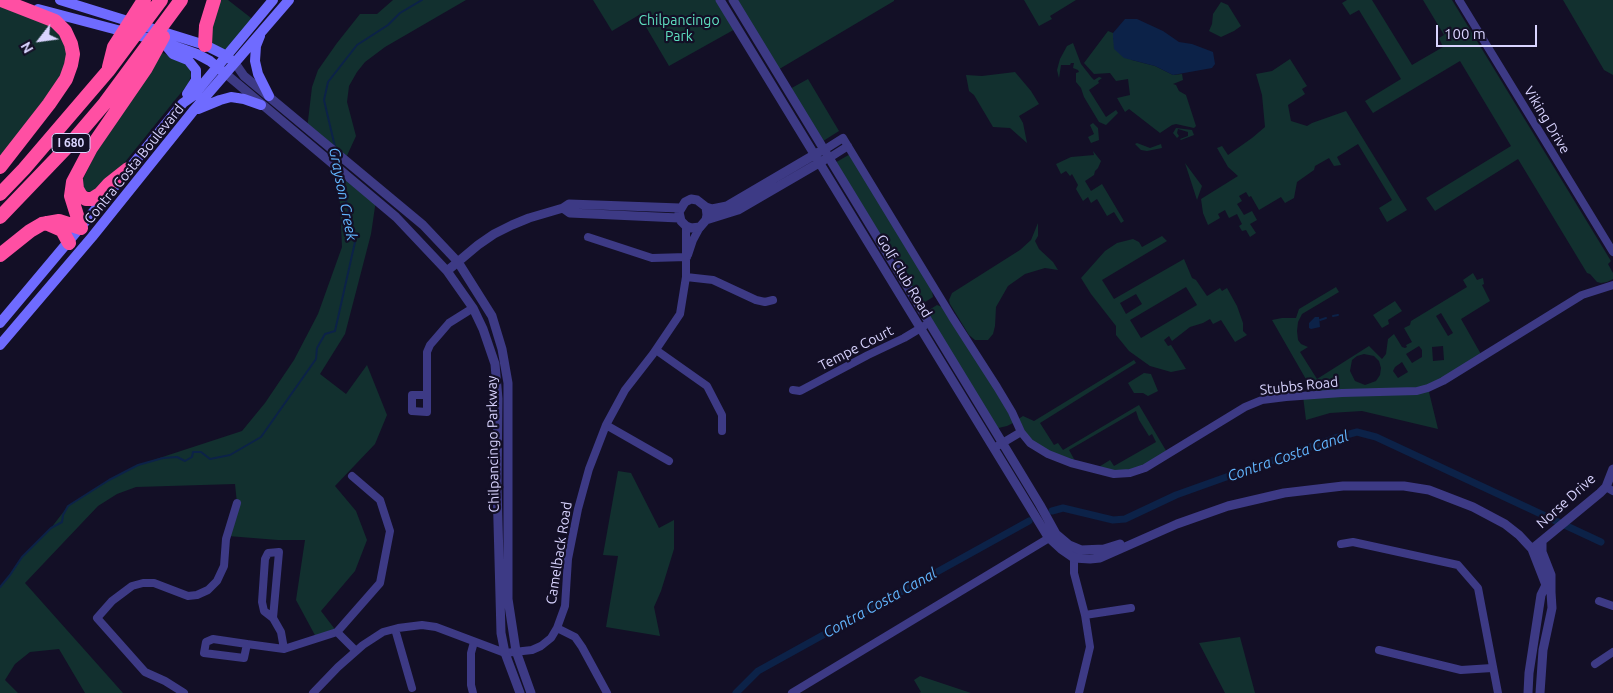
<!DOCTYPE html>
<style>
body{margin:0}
#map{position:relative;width:1613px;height:693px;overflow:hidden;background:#130f26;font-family:Ubuntu,sans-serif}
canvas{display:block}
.north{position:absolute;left:15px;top:15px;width:50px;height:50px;-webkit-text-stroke:4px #130f26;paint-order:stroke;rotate:240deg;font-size:14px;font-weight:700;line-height:20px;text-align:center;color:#d9d4ff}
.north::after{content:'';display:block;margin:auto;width:18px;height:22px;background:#d9d4ff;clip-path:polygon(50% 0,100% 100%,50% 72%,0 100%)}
.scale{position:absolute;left:1436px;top:25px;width:101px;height:22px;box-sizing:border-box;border:2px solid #d9d4ff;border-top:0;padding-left:6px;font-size:15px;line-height:18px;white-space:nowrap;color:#d9d4ff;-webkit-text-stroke:4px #130f26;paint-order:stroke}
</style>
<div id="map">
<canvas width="1613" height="693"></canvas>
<div class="north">N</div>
<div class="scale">100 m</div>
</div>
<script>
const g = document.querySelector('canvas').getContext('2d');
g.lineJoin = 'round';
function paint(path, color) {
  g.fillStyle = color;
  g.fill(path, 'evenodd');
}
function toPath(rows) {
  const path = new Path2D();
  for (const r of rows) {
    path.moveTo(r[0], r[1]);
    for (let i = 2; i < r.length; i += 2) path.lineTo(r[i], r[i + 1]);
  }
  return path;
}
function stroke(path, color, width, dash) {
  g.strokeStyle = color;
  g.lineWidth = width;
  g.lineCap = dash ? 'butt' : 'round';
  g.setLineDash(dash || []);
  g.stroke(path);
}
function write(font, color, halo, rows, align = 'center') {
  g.font = font + ' Ubuntu,sans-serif';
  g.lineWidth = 4.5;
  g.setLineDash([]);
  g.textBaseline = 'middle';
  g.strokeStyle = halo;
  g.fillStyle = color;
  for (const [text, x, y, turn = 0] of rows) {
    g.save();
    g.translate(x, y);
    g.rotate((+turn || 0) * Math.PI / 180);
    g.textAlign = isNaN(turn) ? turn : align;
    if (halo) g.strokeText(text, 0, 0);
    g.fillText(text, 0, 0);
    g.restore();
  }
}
paint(toPath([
 [0,0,65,31,71,65,0,167],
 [214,0,228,0,255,21,227,56,205,45],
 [393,0,466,0,385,47,365,62,357,72,349,86,347,102,356,136,345,160,307,129,312,87,318,70,337,43,360,14,377,14],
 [593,0,720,0,737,28,669,66,639,15,612,31],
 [733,0,894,0,894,1,776,71],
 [1024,0,1076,0,1050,16,1052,19,1039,26],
 [1347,0,1372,0,1412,65,1443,47,1439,38,1444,35,1423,0,1452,0,1611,261,1608,264,1613,273,1613,279,1607,282,1601,283,1597,282,1590,274,1587,273,1518,159,1435,211,1426,198,1511,146,1460,61,1373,113,1365,101,1401,79,1359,10,1350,15,1342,3],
 [1563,0,1613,0,1613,75,1604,70],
 [1221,2,1228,5,1241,26,1234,31,1221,37,1209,31,1212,24,1213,14],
 [1108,31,1113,33,1113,38,1132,60,1155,66,1173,75,1182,74,1183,80,1173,84,1176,85,1179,91,1186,95,1196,126,1194,128,1176,124,1172,125,1160,133,1129,109,1125,112,1117,98,1130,95,1128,79,1116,81,1110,73,1094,74,1084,63],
 [1073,43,1081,64,1092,78,1094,80,1099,77,1102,78,1098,81,1099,83,1089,90,1106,117,1116,110,1118,113,1106,125,1099,122,1084,97,1081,88,1076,82,1076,73,1079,72,1078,70,1073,68,1074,63,1071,63,1070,65,1061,65,1059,78,1057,70,1060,59,1067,46],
 [161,52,181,61,190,69,191,76,188,84,121,167,97,192,85,191,82,183,83,179,95,155],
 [1290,59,1307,86,1302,89,1305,94,1288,105,1291,121,1307,126,1312,123,1346,111,1407,210,1387,222,1379,208,1392,200,1358,144,1337,157,1341,165,1334,166,1329,158,1315,166,1314,170,1297,182,1294,198,1285,203,1281,197,1259,210,1251,196,1249,197,1246,192,1239,196,1242,201,1237,204,1244,215,1252,211,1257,220,1250,224,1256,233,1250,237,1246,230,1242,231,1239,226,1242,224,1237,214,1229,218,1225,210,1218,214,1220,218,1208,225,1203,213,1201,199,1238,176,1228,167,1217,148,1222,146,1228,155,1252,138,1265,127,1262,95,1256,74,1272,71],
 [1015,72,1031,91,1039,104,1019,116,1023,123,1027,143,1010,128,993,127,974,95,969,91,966,75,982,76],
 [808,79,839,131,820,143,788,90],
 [1093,123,1098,128,1099,140,1091,143,1088,137,1094,134,1090,125],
 [1176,128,1192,130,1194,135,1181,140,1180,139,1188,136,1188,132,1178,129,1177,133,1179,136,1177,138,1173,133],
 [1137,143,1150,148,1161,144,1162,148,1147,151,1141,150,1135,144],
 [1093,151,1101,161,1098,168,1095,171,1094,175,1085,181,1091,191,1102,184,1124,221,1121,223,1114,212,1107,216,1097,199,1091,203,1088,197,1083,201,1076,189,1078,185,1072,174,1070,176,1066,171,1061,174,1056,164,1071,157,1094,155],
 [852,153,930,279,933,297,919,306,833,164],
 [1185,163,1202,186,1197,200],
 [336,167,376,200,371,234,345,334,320,374,346,394,367,365,387,415,375,444,335,486,356,511,367,540,355,571,321,611,337,632,317,639,296,600,305,540,278,540,228,536,237,503,235,484,136,487,117,494,98,506,25,583,123,693,85,693,59,649,30,652,15,664,5,680,18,693,0,693,0,587,10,575,22,557,51,528,68,506,109,480,138,465,242,431,265,403,294,360,318,314,342,247,340,204],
 [1038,223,1038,236,1035,241,1039,249,1053,262,1058,270,1045,268,1025,274,1008,286,996,307,995,326,993,334,988,340,975,340,969,335,950,304,949,300,952,293,1020,250,1031,240],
 [1162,236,1167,241,1102,280,1114,299,1184,259,1192,278,1196,280,1207,296,1220,288,1222,291,1227,288,1237,306,1243,323,1243,331,1247,335,1235,342,1221,320,1213,324,1210,319,1203,323,1190,327,1172,341,1169,336,1164,340,1168,346,1171,345,1186,369,1171,372,1150,366,1129,351,1116,335,1116,326,1091,294,1081,278,1105,251,1117,243,1133,239,1139,242,1142,247],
 [1186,287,1197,305,1141,338,1130,320],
 [1136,294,1142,304,1126,314,1120,303],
 [1473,273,1477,280,1483,278,1484,284,1482,285,1490,301,1461,319,1482,356,1428,388,1438,429,1362,411,1330,413,1306,420,1303,396,1315,395,1272,320,1282,318,1296,318,1299,309,1336,287,1339,292,1302,314,1298,322,1297,331,1298,340,1301,344,1308,347,1300,352,1317,379,1369,346,1382,359,1386,354,1388,339,1394,334,1402,347,1405,348,1407,347,1406,345,1412,342,1404,328,1410,325,1411,321,1467,287,1463,280],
 [1441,313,1453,333,1448,336,1436,316],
 [1419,346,1422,350,1422,357,1412,363,1406,354],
 [1443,346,1444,360,1433,361,1432,347],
 [1364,354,1374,356,1379,361,1381,368,1380,375,1376,381,1365,385,1355,381,1350,371,1352,360,1357,356],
 [1402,362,1408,372,1398,378,1393,371,1395,367],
 [1395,301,1402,311,1388,320,1389,324,1382,328,1373,315],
 [937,305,948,309,1017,420,1023,416,1034,421,1134,360,1136,363,1040,423,1054,445,1058,443,1063,450,1139,405,1168,454,1130,473,1094,470,1110,460,1114,466,1156,442,1152,434,1149,436,1139,420,1136,411,1069,450,1074,459,1071,463,1030,443,1017,421,1007,426,994,429,924,313],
 [1144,373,1151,374,1158,391,1148,396,1143,393,1134,393,1128,383],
 [618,471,631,473,659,528,674,520,674,549,661,591,654,607,660,636,606,627,618,556,603,555],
 [1240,637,1255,693,1225,693,1199,643],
 [920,676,971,693,919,693,921,692,914,680]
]), '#12302f');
paint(toPath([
 [1125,19,1137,19,1163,31,1179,42,1192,44,1213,52,1215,64,1212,68,1173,75,1155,66,1124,58,1114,49,1113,38,1113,33],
 [1315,317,1319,317,1320,327,1311,329,1309,328,1309,323]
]), '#0c2248');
stroke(toPath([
 [335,147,324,100,328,82,357,45,388,25,400,13,422,0],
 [1333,316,1338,315],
 [1320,320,1326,318],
 [0,587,10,575,22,557,51,528,62,522,63,515,68,506,109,480,138,465,163,458,177,457,185,461,192,457,193,452,201,452,210,459,230,455,261,437,316,359,317,348,325,334,335,331,355,242,340,173]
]), '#0c2248', 2);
stroke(toPath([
 [1052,511,1063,508,1113,520,1125,519,1176,495,1335,438,1357,432,1376,437,1601,542],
 [736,693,758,671,1029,521]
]), '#0c2248', 7);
stroke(toPath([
 [1459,0,1613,252],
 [824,150,843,138,952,317,997,387,1012,412,1021,432,1030,443,1048,454,1071,463,1114,474,1130,473,1145,468,1245,407,1262,400,1286,397,1342,393,1417,391,1428,388,1443,381,1582,295,1613,285],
 [829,158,848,146],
 [588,237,652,258,687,257],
 [688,255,693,240,700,227],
 [686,277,713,280,756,300,765,302,773,300],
 [656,350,707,386,722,415,722,431],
 [793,390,800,391,868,355,904,338,924,326],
 [427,395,412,395,412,411,427,412,427,352,430,345,449,323,473,308],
 [606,425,669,461],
 [994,448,1021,432],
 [1606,487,1613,491],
 [1341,544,1353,542,1458,565,1478,588,1498,693],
 [1077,549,1074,558,1074,573,1085,615,1090,647,1079,693],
 [1599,601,1613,606],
 [1085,615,1131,608],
 [273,618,264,611,262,602,265,559,268,553,279,552,273,618,281,632,284,649],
 [557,628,575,637,582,647,607,693],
 [395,629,412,688],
 [337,632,356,651],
 [247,644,244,658,204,653,206,642,213,639,247,644,284,649,337,632,380,583,390,531,380,500,352,476],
 [1379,650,1461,670,1492,668],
 [1595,664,1613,652],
 [184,693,165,681,145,672,97,618,112,601,132,586,143,583,154,583,188,596,197,595,208,590,217,581,224,566,226,539,237,503],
 [313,693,338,667,363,645,383,632,398,628,422,625,436,627,505,653,532,650,541,646,551,638,557,628,565,606,568,559,578,509,589,469,606,425,625,390,653,354,680,314,686,277,686,226],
 [473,693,471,685,471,653,474,642],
 [792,693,1054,535]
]), '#3d3a85', 8);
stroke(toPath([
 [720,0,1048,537,1061,549,1074,558,1090,559,1100,558,1177,524,1228,506,1284,493,1343,486,1404,486,1429,490,1473,507,1505,524,1519,535,1532,549,1546,585],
 [733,0,994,429,1040,505,1056,534,1069,545,1081,550,1104,549,1120,544],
 [235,63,244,76,423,225,458,262,492,316,502,349,508,383,508,599,516,651,531,693],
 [226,74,396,217,447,271,473,308,483,329,495,364,498,399,497,486,501,633,505,653,520,693],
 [706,207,707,215,706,220,700,227,691,228,686,226,681,221,679,212,685,202,691,199,697,200,706,207,712,209,727,206,819,152],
 [563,208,570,213,679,218],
 [706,220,738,210,824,160],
 [447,271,478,245,494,234,512,225,529,218,563,208,569,204,680,208],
 [1542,541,1542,552,1551,575,1551,592],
 [1532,549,1600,493,1606,487,1613,469],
 [1528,693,1529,673,1541,595,1546,585,1551,592,1552,608,1543,650,1540,693]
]), '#3d3a85', 9);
stroke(toPath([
 [60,0,205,45,227,56,230,59],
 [38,9,163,42,197,54,210,61,222,71],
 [260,36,256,46,255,61,258,74,269,96],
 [163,42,173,54,188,60,196,70,196,80,187,94],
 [198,109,220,100,231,97,244,99,261,105],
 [124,175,183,103,193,96,273,0],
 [0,323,115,186],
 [0,345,92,237,194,110,289,0]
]), '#6f6bff', 10);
stroke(toPath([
 [205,45,206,26,214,0],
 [109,67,114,47,144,0],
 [0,167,49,104,66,79,71,65,73,54,71,44,65,31,55,21,1,0],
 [76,180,77,189,81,196,86,199,92,199,100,194,109,184,128,169],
 [0,194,24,169,108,71,161,0],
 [0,217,70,144,105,103,181,0],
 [46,223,62,230,69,243],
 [81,228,71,196,73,182,91,148,146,68,163,37],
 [0,255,30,231,42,224,59,221,81,228]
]), '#ff4fa3', 14);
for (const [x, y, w] of [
 [71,143,38]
]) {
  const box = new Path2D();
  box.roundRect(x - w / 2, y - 9.5, w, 19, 4);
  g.fillStyle = '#130f26';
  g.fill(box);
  stroke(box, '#d9d4ff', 1);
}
write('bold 12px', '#d9d4ff', null, [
 ["I 680",71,143]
]);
write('14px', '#5fe0c0', '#130f26', [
 ["Chilpancingo",679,20],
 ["Park",679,36]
]);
write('14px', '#d9d4ff', '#130f26', [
 ["Viking Drive",1547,120,59],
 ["Contra Costa Boulevard",134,164,-51],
 ["Golf Club Road",904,276,59],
 ["Tempe Court",856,348,-27],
 ["Stubbs Road",1299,386,-6],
 ["Chilpancingo Parkway",493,444,-91],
 ["Norse Drive",1566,501,-42],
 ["Camelback Road",559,553,-81]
]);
write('italic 15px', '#62b6ff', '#130f26', [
 ["Grayson Creek",343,194,79],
 ["Contra Costa Canal",1288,456,-19],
 ["Contra Costa Canal",880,603,-29]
]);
</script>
